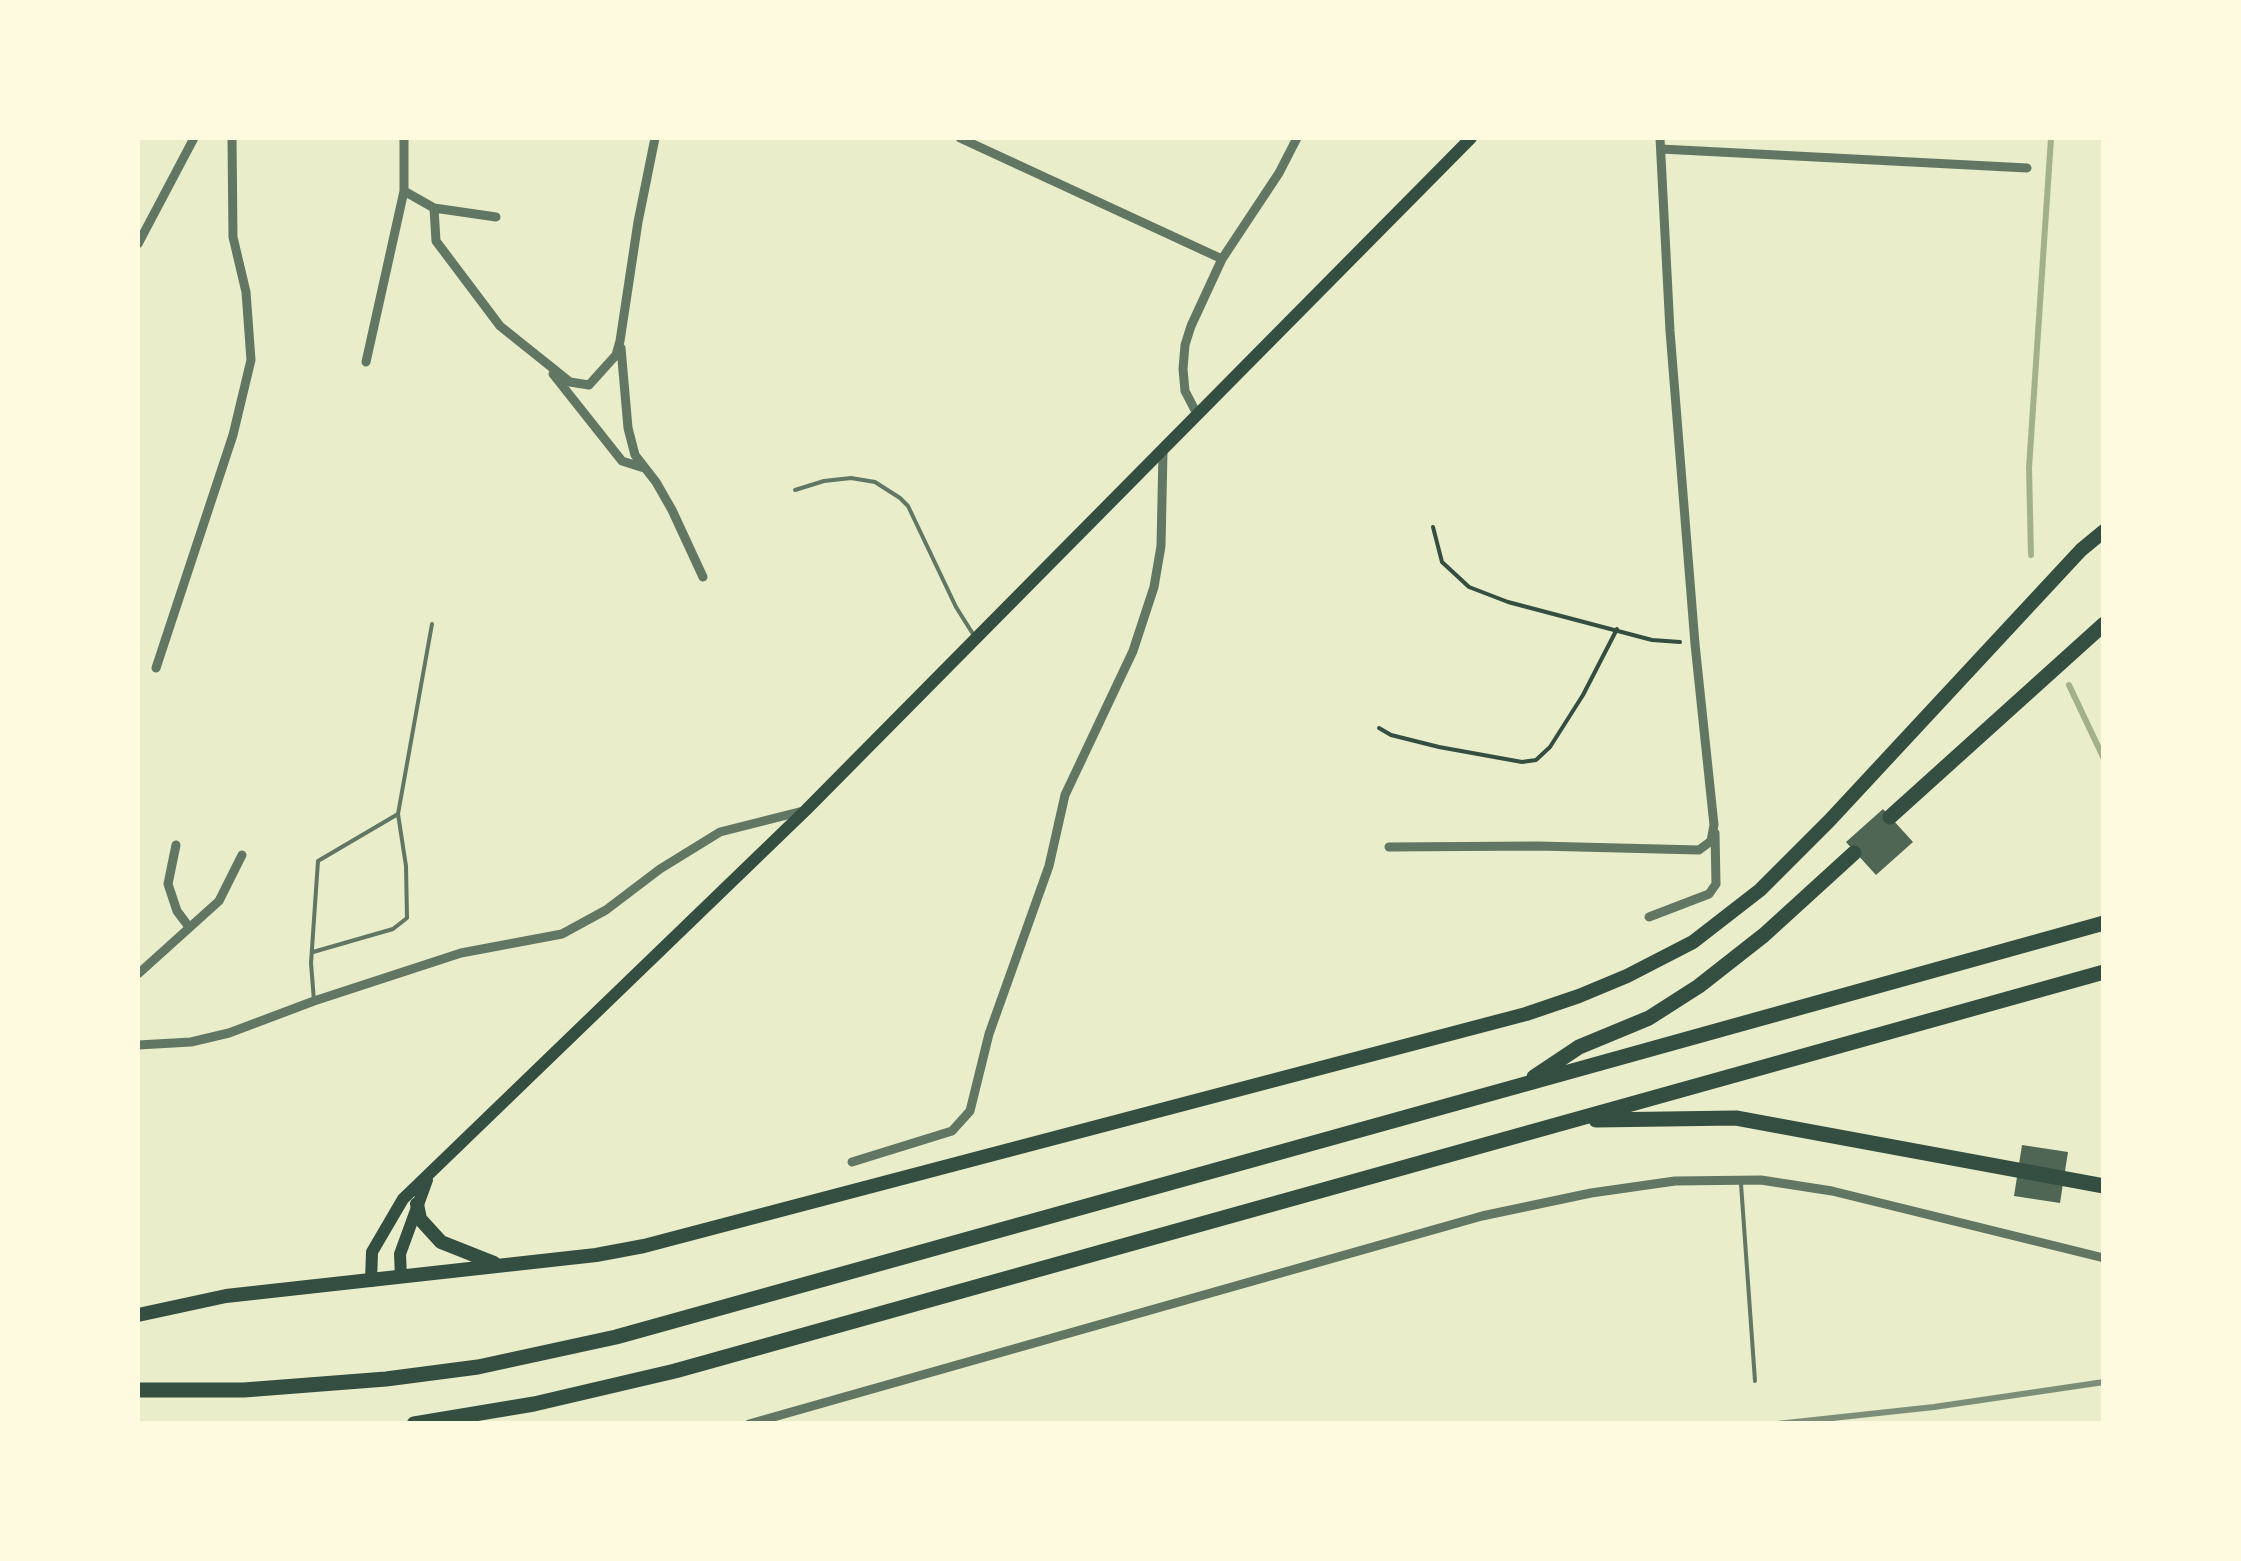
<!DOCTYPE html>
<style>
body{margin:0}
#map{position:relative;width:2241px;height:1561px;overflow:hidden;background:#e9edc9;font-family:Lato,sans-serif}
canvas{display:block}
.frame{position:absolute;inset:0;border:140px solid #fefae0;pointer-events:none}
</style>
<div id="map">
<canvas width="2241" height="1561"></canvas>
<div class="frame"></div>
</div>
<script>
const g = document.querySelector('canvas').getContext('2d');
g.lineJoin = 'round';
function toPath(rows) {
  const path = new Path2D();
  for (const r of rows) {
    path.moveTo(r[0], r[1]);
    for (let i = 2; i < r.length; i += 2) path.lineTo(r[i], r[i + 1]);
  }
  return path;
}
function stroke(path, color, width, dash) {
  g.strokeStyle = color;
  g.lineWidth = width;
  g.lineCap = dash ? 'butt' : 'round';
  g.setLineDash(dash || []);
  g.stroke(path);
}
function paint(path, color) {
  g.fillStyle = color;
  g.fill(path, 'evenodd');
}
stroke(toPath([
 [2031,555,2029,468,2051,138],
 [2069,685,2104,759]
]), '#a3b18a', 6);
paint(toPath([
 [1883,809,1913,842,1876,875,1846,842],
 [2022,1145,2068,1152,2060,1203,2014,1196]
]), '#4f6655');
stroke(toPath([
 [1433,527,1442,562,1469,587,1508,602,1652,640,1680,642],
 [1379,728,1391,735,1439,747,1522,762,1536,760,1550,747,1583,695,1617,629]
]), '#344e41', 4);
stroke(toPath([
 [795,490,824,481,851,478,875,482,900,498,908,506,956,607,973,634],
 [313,952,393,929,407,918,406,866,398,814],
 [314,1001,311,963,318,861,398,814,432,624],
 [1741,1184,1755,1381]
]), '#617663', 4);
stroke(toPath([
 [960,138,1222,259],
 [1661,149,2027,168],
 [404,191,434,208,496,217],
 [434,208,436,241,500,326,570,382,589,385,616,355,620,341,638,222,655,138],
 [138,244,194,138],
 [621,348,628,428,635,455,656,482,672,510,703,577],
 [366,362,404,191,404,138],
 [553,374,622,461,644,468],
 [1197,414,1185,391,1183,369,1185,345,1191,326,1222,259,1279,173,1297,138],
 [156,668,233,435,251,360,246,292,233,237,232,138],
 [176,845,168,884,177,911,189,927],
 [1389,847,1538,846,1699,850,1711,841,1714,825,1695,644,1670,331,1660,138],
 [1649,917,1709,894,1716,884,1715,833],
 [138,974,219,901,242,855],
 [138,1045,191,1042,229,1033,314,1001,461,953,562,934,606,910,660,869,720,832,803,811],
 [852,1162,952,1131,970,1111,989,1034,1049,866,1065,795,1133,651,1154,587,1161,546,1163,452],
 [749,1424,1482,1216,1591,1193,1675,1181,1761,1180,1832,1191,2104,1258]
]), '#617663', 9);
stroke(toPath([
 [401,1277,400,1254,427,1180],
 [371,1281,372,1252,403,1199,806,810,1471,138]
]), '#344e41', 12);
stroke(toPath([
 [417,1204,420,1219,441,1242,494,1263],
 [138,1315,226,1296,596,1255,644,1246,1526,1014,1579,996,1627,976,1693,942,1760,890,1830,820,2081,550,2104,531]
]), '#344e41', 14);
stroke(toPath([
 [1890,817,2104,624],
 [1534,1077,1579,1047,1649,1018,1699,986,1764,935,1854,853],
 [1596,1120,1736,1118,2104,1186],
 [138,1390,244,1390,386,1379,478,1367,616,1337,2104,923],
 [414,1424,534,1404,675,1371,2104,972]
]), '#344e41', 15);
stroke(toPath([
 [1777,1424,1934,1407,2104,1382]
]), '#7c8e77', 6);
</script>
